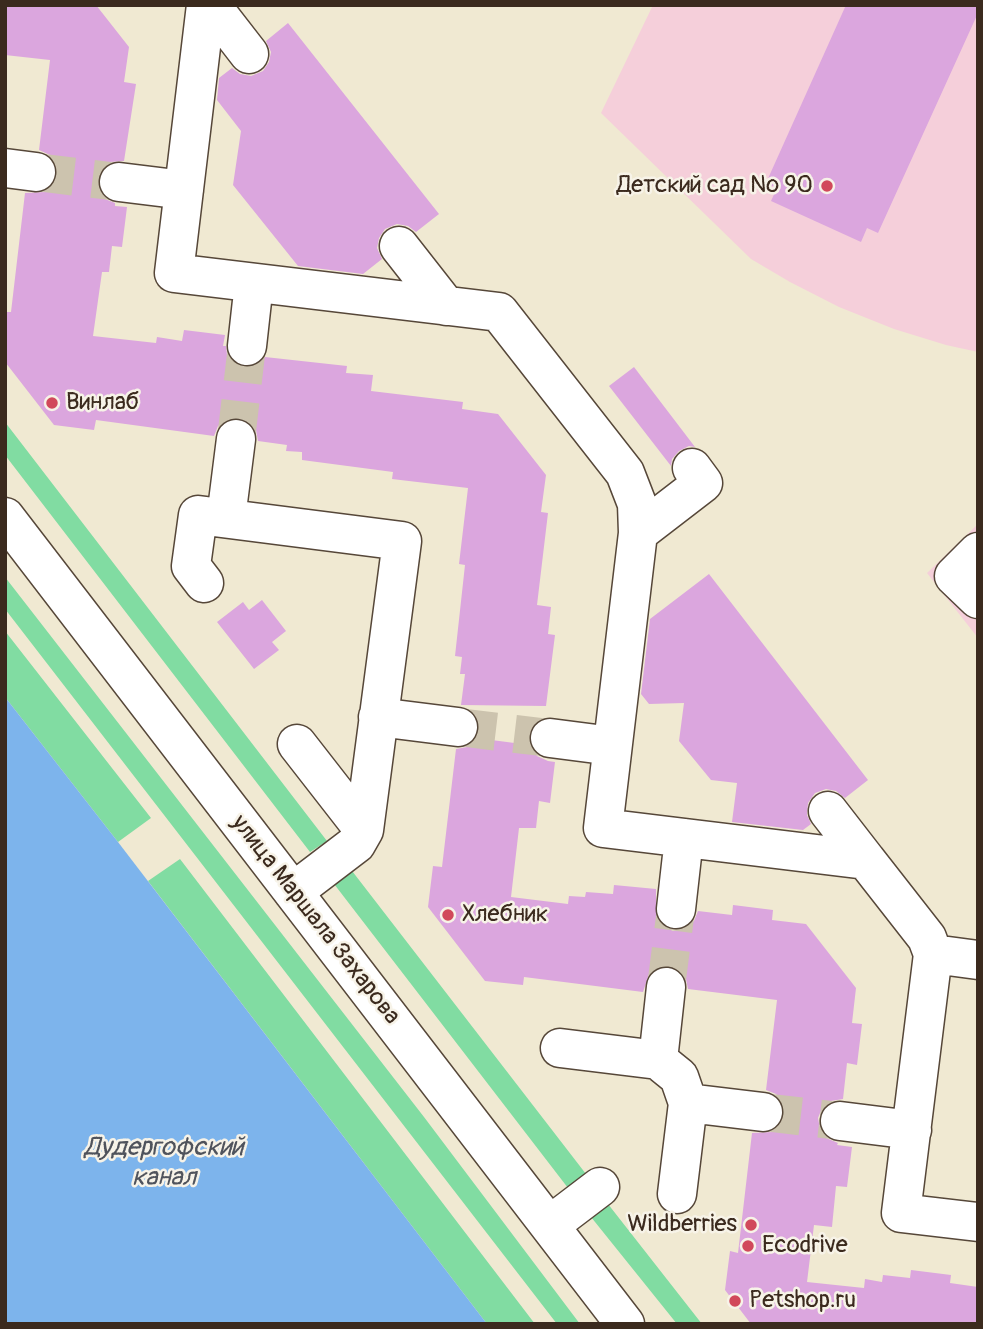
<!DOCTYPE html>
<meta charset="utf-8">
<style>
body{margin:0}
#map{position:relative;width:983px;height:1329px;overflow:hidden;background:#f0e9d2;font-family:Pangolin,sans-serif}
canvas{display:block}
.frame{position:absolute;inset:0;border:7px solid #3b2a1e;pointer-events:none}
</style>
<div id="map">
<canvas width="983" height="1329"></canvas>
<div class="frame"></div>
</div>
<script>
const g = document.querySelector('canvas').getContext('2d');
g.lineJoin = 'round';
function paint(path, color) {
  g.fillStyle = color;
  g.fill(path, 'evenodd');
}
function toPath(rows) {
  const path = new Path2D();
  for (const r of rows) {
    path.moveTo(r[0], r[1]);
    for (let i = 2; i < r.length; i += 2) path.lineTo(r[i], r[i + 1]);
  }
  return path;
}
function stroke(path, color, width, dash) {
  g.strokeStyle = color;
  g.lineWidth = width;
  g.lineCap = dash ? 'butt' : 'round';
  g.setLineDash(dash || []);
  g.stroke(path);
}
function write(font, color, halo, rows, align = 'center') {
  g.font = font + ' Pangolin,sans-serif';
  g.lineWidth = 5;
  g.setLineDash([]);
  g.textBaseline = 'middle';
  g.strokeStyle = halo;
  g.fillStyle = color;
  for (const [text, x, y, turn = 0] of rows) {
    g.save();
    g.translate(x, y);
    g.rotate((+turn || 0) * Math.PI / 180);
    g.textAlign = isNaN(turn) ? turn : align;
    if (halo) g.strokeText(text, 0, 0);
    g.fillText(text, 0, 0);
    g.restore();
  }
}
paint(toPath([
 [653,5,978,5,978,352,946,345,894,329,839,307,790,282,751,259,601,113],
 [978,524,978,638,927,573]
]), '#f5cfda');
paint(toPath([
 [5,422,327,841,310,852,5,455],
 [5,577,424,1117,580,1324,557,1324,5,609],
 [5,631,151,818,118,842,5,697],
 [180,859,535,1324,487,1324,148,881],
 [349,867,586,1174,568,1188,331,880],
 [608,1204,702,1324,677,1324,591,1217]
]), '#81dca2');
paint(toPath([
 [5,697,118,842,487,1324,5,1324]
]), '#7db4ec');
paint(toPath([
 [5,5,96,5,129,47,124,82,136,84,124,161,110,162,101,169,97,180,99,191,105,199,115,203,115,206,127,207,122,247,112,246,109,272,102,272,93,336,156,343,157,337,182,341,184,330,225,335,223,346,226,346,227,355,234,363,244,368,256,366,265,357,347,366,346,373,373,375,371,391,463,402,462,409,498,414,546,475,541,512,548,513,537,605,551,607,548,634,555,635,546,706,461,705,465,674,460,674,462,657,455,656,465,565,459,564,468,488,392,479,393,472,302,460,302,452,286,451,287,445,258,441,256,430,250,422,239,417,227,419,218,426,214,436,96,420,94,430,54,425,9,367,5,362,5,312,11,312,25,193,45,192,54,185,58,174,56,163,50,155,39,150,50,60,5,55],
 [846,5,978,5,978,13,878,233,867,228,861,242,771,201,777,188,766,183],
 [288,23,439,214,416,232,408,226,397,224,385,229,379,238,377,248,382,259,363,274,298,266,233,185,241,131,217,100,219,78,232,68,240,74,251,76,263,71,269,62,271,52,266,41],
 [634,367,695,447,689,446,679,451,672,459,671,466,609,386],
 [709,574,868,780,845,798,836,791,826,789,815,793,808,803,807,815,811,824,803,830,732,822,737,783,711,780,679,741,684,703,649,704,641,694,650,619],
 [262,600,286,631,272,642,279,650,254,669,217,622,243,602,249,610],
 [476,738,530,745,537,756,548,761,555,762,550,803,539,801,536,828,519,828,511,897,568,904,569,896,585,897,586,892,613,894,614,885,656,889,656,917,663,926,673,931,685,929,694,921,698,911,732,915,733,905,773,910,772,920,806,924,856,988,852,1023,862,1024,857,1065,847,1063,843,1099,831,1101,822,1108,818,1118,820,1129,826,1138,838,1143,837,1145,852,1147,847,1187,836,1186,832,1227,814,1225,807,1282,864,1288,865,1279,882,1282,883,1275,910,1278,911,1270,951,1275,950,1283,978,1287,978,1324,751,1324,725,1290,730,1251,738,1253,752,1133,772,1132,781,1125,785,1115,783,1103,776,1094,766,1090,777,1000,688,989,686,979,679,970,668,965,657,967,649,974,643,992,524,977,523,985,485,981,428,907,433,866,442,867,456,749,467,747]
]), '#dba6de');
stroke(toPath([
 [36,172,119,182],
 [236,439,247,346],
 [458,727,550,738],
 [666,987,676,909],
 [763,1112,840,1121]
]), '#ccc3ae', 38, [38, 19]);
const minor = toPath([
 [206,5,174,273,499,312,625,473,637,504,638,533,603,828,866,860,927,938,933,954,901,1213,978,1222],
 [211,5,249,54],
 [5,168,36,172],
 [119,182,184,190],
 [399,246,446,306],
 [247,346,254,283],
 [5,517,625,1324],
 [226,518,236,439],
 [638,533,703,483,692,468],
 [978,552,954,576,978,599],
 [204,583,191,566,198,515,402,541,364,830,356,844,293,892],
 [378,717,458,727],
 [550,738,612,746],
 [297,744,364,830],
 [828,811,866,860],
 [676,909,684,838],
 [933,954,978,960],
 [560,1048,658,1060,679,1077,688,1103,677,1194],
 [658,1060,666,987],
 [688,1103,763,1112],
 [840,1121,912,1130],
 [550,1225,600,1187]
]);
stroke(minor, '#564739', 41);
stroke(minor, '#fff', 38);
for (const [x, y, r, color] of [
 [827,186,7,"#d1495b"],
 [52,403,7,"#d1495b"],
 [448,915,7,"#d1495b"],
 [751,1225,7,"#d1495b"],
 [748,1246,7,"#d1495b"],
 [735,1301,7,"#d1495b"]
]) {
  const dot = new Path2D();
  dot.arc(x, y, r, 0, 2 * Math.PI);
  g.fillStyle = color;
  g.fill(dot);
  stroke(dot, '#f7f3e8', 2.5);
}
write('24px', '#3b2a1e', '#f7f3e8', [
 ["Детский сад № 90",813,186,"right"],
 ["Винлаб",66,403],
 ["Хлебник",462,915],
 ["Wildberries",737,1225,"right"],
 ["Ecodrive",762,1246],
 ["Petshop.ru",749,1301]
], 'left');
write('24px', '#3b2a1e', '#f7f3e8', [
 ["улица Маршала Захарова",315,920,52]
]);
write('italic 26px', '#4f535c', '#f7f3e8', [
 ["Дудергофский",164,1148],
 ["канал",164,1178]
]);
</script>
